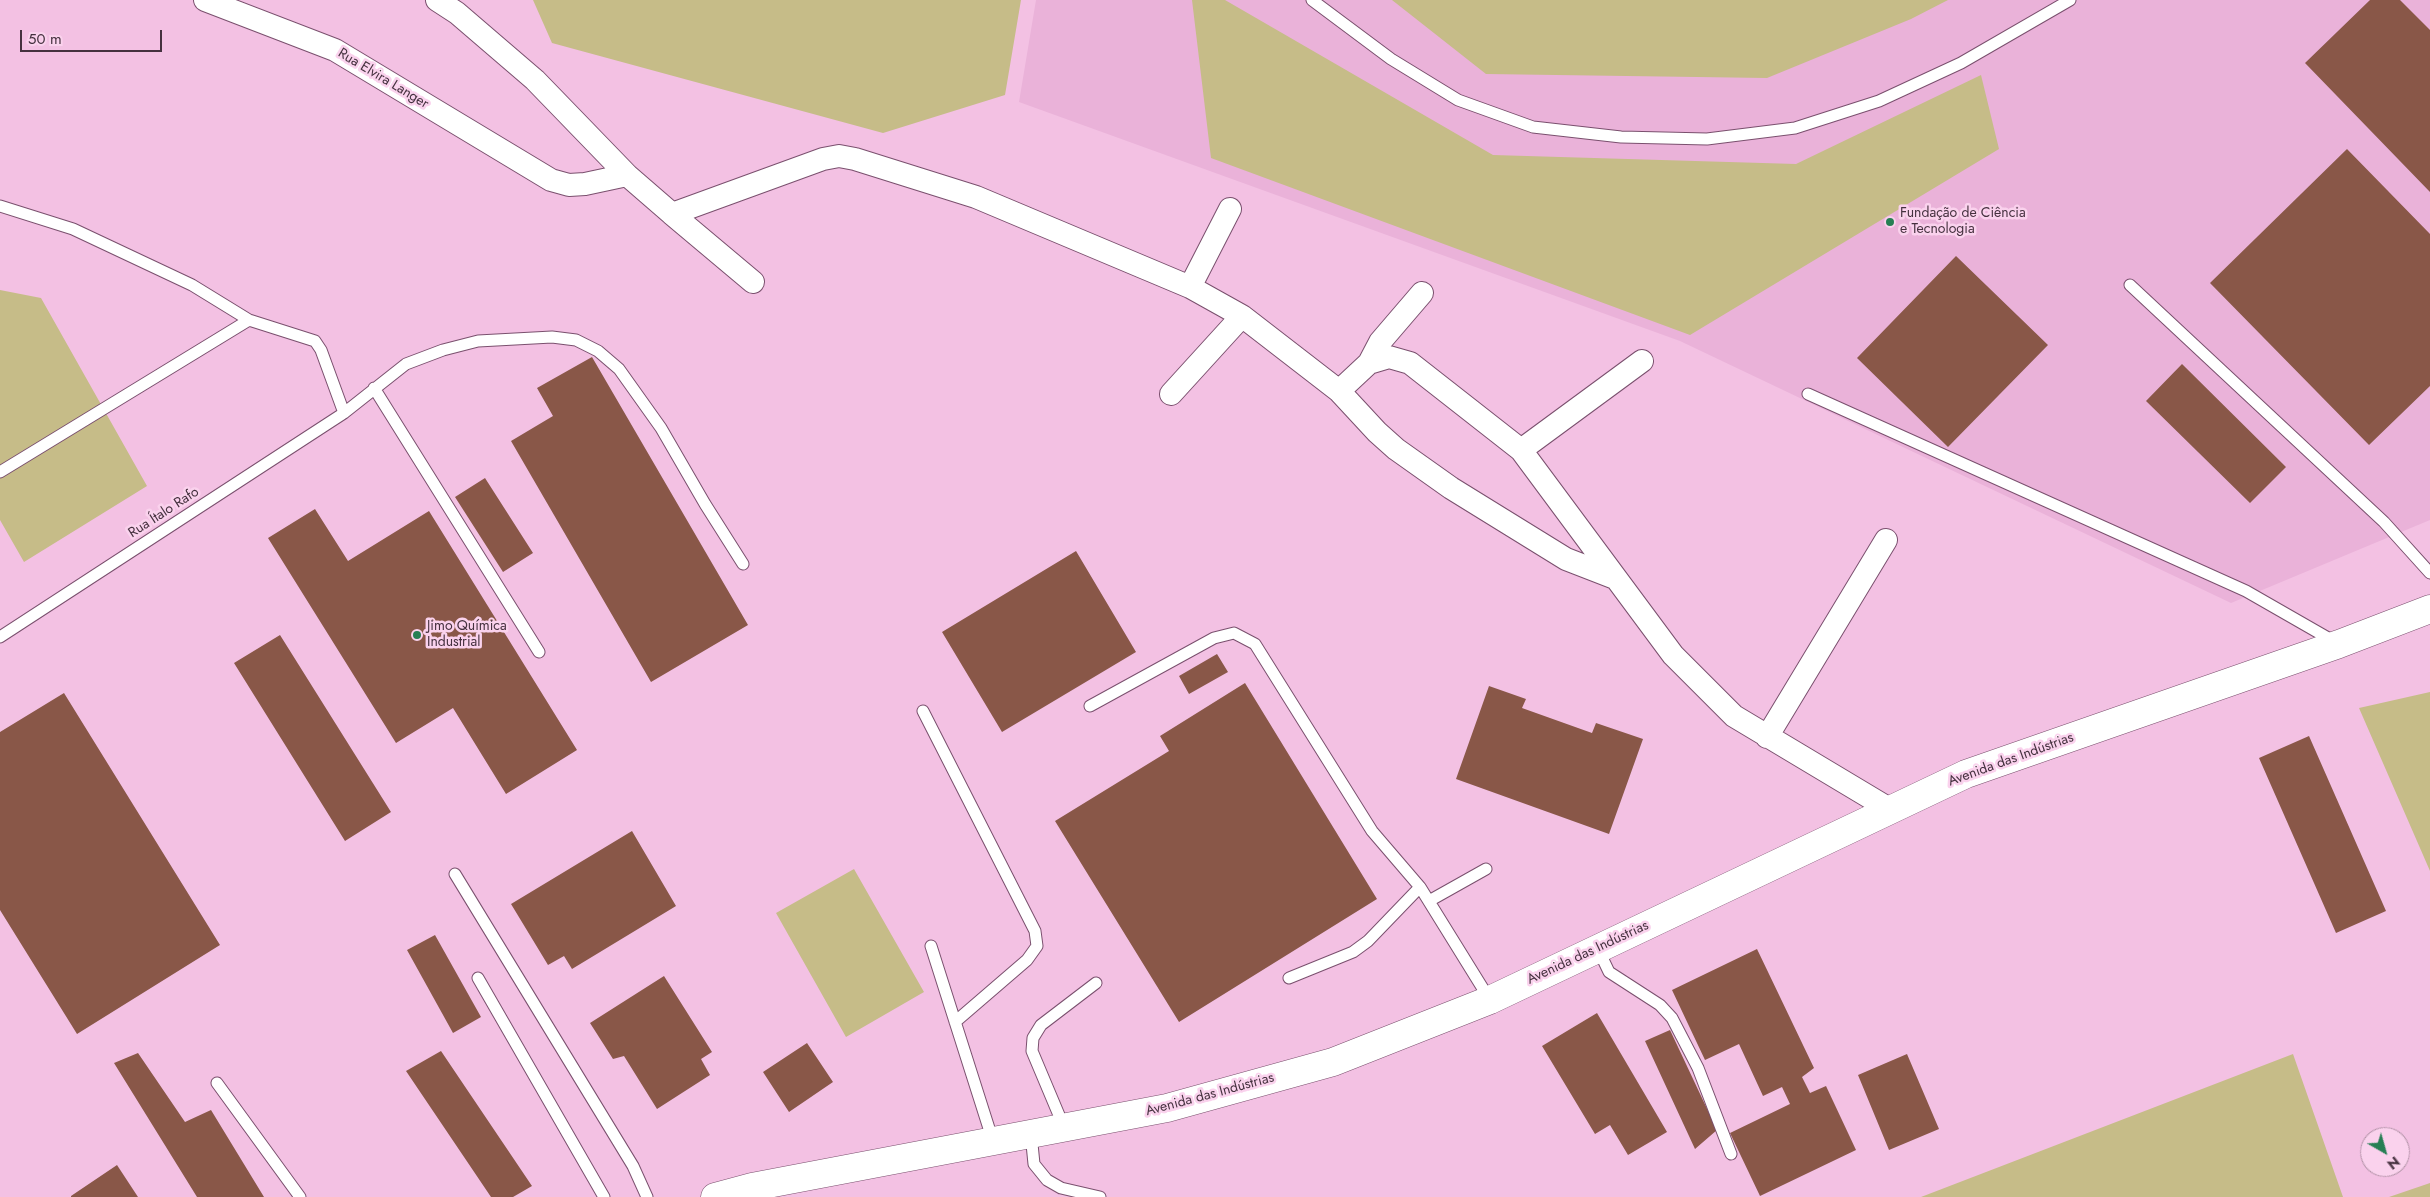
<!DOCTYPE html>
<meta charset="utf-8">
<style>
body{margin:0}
#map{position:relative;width:2430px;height:1197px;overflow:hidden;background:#f3c1e3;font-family:Jost,sans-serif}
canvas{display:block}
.north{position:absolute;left:2360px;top:1127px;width:50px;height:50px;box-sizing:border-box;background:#fad2ed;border:1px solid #b292a7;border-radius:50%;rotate:142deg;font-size:14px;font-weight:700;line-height:20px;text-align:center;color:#45313f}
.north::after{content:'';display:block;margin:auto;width:18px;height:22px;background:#267f54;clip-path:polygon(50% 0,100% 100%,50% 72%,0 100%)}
.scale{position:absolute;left:20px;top:30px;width:142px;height:22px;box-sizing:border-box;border:2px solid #45313f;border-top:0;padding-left:6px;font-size:15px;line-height:18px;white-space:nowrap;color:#45313f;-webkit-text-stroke:4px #fad2ed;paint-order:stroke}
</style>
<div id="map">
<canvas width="2430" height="1197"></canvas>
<div class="north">N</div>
<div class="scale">50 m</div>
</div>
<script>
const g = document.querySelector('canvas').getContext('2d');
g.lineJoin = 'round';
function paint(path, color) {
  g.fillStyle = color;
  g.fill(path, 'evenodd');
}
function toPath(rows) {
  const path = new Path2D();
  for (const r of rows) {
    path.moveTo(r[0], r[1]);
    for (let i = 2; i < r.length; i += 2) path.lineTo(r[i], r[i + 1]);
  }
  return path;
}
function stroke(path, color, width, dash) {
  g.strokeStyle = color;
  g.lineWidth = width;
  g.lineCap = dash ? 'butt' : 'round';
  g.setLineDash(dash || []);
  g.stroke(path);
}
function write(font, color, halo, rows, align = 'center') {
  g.font = font + ' Jost,sans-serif';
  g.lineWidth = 5;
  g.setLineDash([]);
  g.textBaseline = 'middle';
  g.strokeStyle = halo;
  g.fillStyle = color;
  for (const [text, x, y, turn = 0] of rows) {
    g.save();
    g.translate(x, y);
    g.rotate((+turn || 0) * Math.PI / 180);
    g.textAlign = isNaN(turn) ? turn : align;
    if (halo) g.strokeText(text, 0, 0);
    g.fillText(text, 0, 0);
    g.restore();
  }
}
paint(toPath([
 [1036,0,2430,0,2430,520,2231,603,1680,341,1019,102]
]), '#eab2d9');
paint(toPath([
 [533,0,1021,0,1005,95,883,133,552,43],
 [1192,0,1225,0,1493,155,1796,164,1981,75,1999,149,1690,335,1211,158],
 [1392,0,1948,0,1911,19,1767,78,1486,74],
 [0,290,41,298,147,486,24,562,0,520],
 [2430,692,2430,871,2359,708],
 [854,869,924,992,846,1037,776,913],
 [2293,1054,2343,1197,1921,1197],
 [2430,1183,2430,1197,2389,1197]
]), '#c6bc88');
paint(toPath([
 [2370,0,2400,0,2430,30,2430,192,2305,63],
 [2347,149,2430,234,2430,386,2369,445,2210,283],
 [1956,256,2048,345,1948,447,1857,358],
 [592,357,748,625,651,682,511,441,553,416,537,388],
 [2182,364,2286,467,2250,503,2146,401],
 [485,478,533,553,503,572,455,497],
 [315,509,348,561,429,511,577,750,506,794,453,708,396,743,268,538],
 [1076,551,1136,652,1002,732,942,632],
 [280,635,391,812,345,841,234,663],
 [1217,654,1228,672,1189,694,1179,676],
 [1245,683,1377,899,1179,1022,1055,821,1169,751,1160,736],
 [1489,686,1526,699,1522,708,1592,733,1596,723,1643,739,1609,834,1456,779],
 [64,693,220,945,77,1034,0,910,0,732],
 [2309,736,2386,911,2336,933,2259,758],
 [632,831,676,906,572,969,564,956,548,965,511,904],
 [435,935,481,1017,453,1033,407,950],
 [1757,949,1814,1068,1802,1077,1810,1093,1826,1086,1856,1150,1760,1196,1730,1133,1790,1104,1782,1087,1763,1096,1739,1044,1705,1060,1672,990],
 [664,976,712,1052,701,1059,710,1075,657,1109,624,1056,613,1059,590,1023],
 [1597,1013,1667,1132,1628,1155,1610,1125,1595,1134,1542,1046],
 [1670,1030,1717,1130,1695,1149,1645,1041],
 [807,1043,833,1082,789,1112,763,1072],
 [441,1051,532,1186,513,1197,491,1197,406,1071],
 [138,1053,185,1122,211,1110,264,1197,197,1197,114,1063],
 [1907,1054,1939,1129,1889,1150,1858,1075],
 [117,1165,138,1197,71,1197,71,1196]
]), '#895748');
const lane = toPath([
 [1312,0,1391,59,1458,100,1533,127,1621,137,1707,139,1795,128,1879,101,1961,63,2070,0],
 [0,206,73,229,192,285,249,320],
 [2130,285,2384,522,2430,573],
 [374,388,539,652],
 [1808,394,2246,591,2335,642],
 [0,472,249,320,315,341,321,350,344,413],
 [0,637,344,413,406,364,443,350,478,341,552,337,576,340,598,351,619,369,661,428,705,504,743,564],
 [1090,706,1214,638,1234,633,1255,644,1372,831,1420,887,1490,1000],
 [923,711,1035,931,1037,946,1027,960,955,1022],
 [455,874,633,1166,647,1197],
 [1429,901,1486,869],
 [931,946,993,1141],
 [1598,949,1609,972,1660,1005,1672,1018,1698,1068,1731,1154],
 [478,978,604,1197],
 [1289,978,1353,952,1368,941,1420,887],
 [217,1083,300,1197],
 [1064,1127,1032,1051,1033,1038,1041,1025,1096,983],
 [1031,1134,1034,1164,1047,1180,1061,1188,1100,1197]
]);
const street = toPath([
 [205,0,335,50,551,180,569,185,585,184,627,175,672,214,823,159,839,156,855,159,976,197,1190,287,1242,316,1339,391,1369,363,1389,357,1410,363,1521,450,1673,655,1734,716,1891,810],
 [437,0,457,13,535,80,627,175],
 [672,214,753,282],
 [1190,287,1230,209],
 [1369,363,1380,342,1422,293],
 [1339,391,1377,432,1396,449,1451,488,1566,559,1615,578],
 [1171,394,1242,316],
 [1521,450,1642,361],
 [1767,737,1886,540]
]);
const primary = toPath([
 [715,1197,752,1187,1167,1108,1333,1062,1490,1000,1966,774,2339,644,2430,609]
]);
stroke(lane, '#7a506e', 13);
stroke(street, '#7a506e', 24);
stroke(primary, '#7a506e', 29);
stroke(lane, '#fff', 11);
stroke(street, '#fff', 22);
stroke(primary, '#fff', 28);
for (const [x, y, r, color] of [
 [1890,222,5,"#267f54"],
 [417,635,5,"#267f54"]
]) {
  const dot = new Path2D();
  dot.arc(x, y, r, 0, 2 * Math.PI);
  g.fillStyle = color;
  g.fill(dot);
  stroke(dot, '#fad2ed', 2);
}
write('14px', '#45313f', '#fad2ed', [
 ["Rua Elvira Langer",383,79,31],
 ["Rua Ítalo Rafo",164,513,-33],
 ["Avenida das Indústrias",2011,760,-20],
 ["Avenida das Indústrias",1588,953,-25],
 ["Avenida das Indústrias",1210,1095,-15]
]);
write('14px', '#45313f', '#fad2ed', [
 ["Fundação de Ciência",1900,214],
 ["e Tecnologia",1900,230],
 ["Jimo Química",427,627],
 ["Industrial",427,643]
], 'left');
</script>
